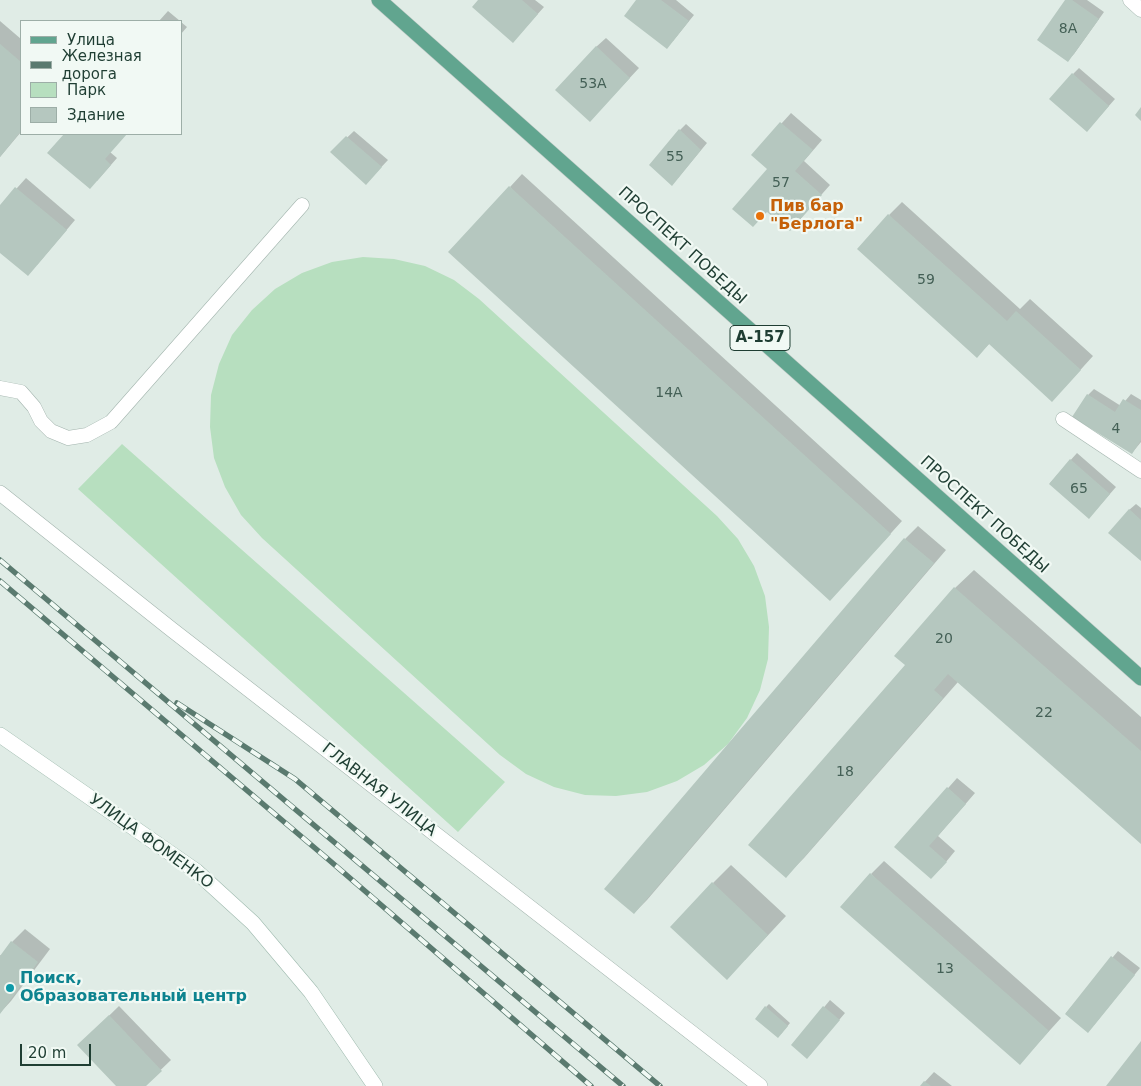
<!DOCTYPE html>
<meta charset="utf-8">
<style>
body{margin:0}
#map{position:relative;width:1141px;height:1086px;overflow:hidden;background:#e0ece6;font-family:"DejaVu Sans",sans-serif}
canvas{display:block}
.legend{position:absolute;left:20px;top:20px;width:162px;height:115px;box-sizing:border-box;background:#f1f9f4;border:1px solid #9daea7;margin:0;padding:6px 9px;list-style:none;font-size:15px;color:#1f3e33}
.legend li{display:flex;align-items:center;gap:10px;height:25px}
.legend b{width:25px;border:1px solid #9daea7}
.scale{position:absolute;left:20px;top:1044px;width:71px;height:22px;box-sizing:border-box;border:2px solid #1f3e33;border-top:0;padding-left:6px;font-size:15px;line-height:18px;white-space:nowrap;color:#1f3e33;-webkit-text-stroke:4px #f1f9f4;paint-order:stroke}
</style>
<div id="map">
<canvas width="1141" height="1086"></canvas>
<ul class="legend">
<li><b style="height:6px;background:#61a58f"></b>Улица</li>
<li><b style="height:6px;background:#5a7a6f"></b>Железная дорога</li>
<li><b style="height:14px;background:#b7dfbf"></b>Парк</li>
<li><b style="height:14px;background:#b5c7bf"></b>Здание</li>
</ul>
<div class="scale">20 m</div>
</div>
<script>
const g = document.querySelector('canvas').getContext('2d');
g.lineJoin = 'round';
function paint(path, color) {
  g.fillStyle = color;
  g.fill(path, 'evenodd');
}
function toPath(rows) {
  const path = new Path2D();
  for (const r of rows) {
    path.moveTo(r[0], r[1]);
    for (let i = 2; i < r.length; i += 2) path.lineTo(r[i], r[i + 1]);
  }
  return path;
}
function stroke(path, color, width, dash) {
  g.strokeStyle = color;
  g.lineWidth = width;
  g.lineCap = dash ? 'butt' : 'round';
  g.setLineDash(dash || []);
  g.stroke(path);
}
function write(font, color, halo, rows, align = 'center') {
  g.font = font + ' "DejaVu Sans",sans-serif';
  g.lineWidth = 4.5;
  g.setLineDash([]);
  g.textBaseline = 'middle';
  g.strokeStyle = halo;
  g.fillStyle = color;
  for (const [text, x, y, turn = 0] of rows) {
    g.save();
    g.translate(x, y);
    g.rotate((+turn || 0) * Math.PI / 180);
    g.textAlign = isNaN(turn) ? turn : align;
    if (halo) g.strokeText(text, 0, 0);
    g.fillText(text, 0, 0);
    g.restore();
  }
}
paint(toPath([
 [363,257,394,259,425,266,454,280,479,299,717,516,738,539,754,566,765,596,769,627,768,659,760,690,747,718,728,744,704,765,677,781,647,792,616,796,585,795,554,787,526,774,500,755,262,538,241,515,225,487,214,458,210,427,211,395,219,364,232,335,252,310,275,289,302,273,332,262],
 [122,444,505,782,458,832,78,489]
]), '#b7dfbf');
paint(toPath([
 [479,0,535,0,544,7,519,35],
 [638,0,676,0,694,15,673,41],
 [1066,0,1087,0,1104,12,1074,54,1068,60],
 [168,11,180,21,159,21],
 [0,21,21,39,21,132,0,157],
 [181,22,187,27,181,34],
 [606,38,639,68,599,111,596,47],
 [1079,68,1115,99,1093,124,1073,74],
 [791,113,822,140,804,161,830,185,799,220,768,211,768,169,753,155],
 [686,124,707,143,678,178,680,130],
 [354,131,388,160,372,177,332,152],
 [66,134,126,134,110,152,117,158,97,181,49,153],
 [522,174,902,521,843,586,510,187],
 [26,178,75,220,37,265,0,251,0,207],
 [902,202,1020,309,1030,299,1093,356,1065,387,990,343,977,356,889,215],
 [1094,389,1121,406,1131,394,1141,400,1141,442,1132,453,1088,395],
 [1077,453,1116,487,1095,511,1050,483],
 [1136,504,1141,508,1141,559,1129,510],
 [918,526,946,550,647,900,634,913,606,889,905,539],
 [974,570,1141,717,1141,842,958,682,804,858,786,876,907,665,896,656,955,588],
 [957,778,975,793,938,836,955,851,941,868,896,847],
 [884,861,1061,1018,1032,1050,871,874],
 [731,865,786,916,745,960,713,883],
 [25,929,50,949,11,1001,0,1013,0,955,2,956,12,942],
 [1118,951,1140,968,1094,1025,1066,1013],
 [830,1000,845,1013,813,1051,793,1045],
 [769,1004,790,1023,781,1034,766,1007],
 [119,1006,171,1060,144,1086,118,1086,79,1045],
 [934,1072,952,1086,921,1086]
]), '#0003');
paint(toPath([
 [478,0,522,0,538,14,513,43,472,7],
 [636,0,661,0,689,21,667,49,624,16],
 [1065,0,1072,0,1099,19,1068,62,1037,40],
 [0,44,21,62,21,131,0,157],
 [596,46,630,78,590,122,555,90],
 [1072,73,1109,106,1087,132,1049,99],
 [1141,107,1141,121,1135,115],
 [780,122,813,150,795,171,822,195,790,231,767,212,753,227,732,209,767,169,751,155],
 [679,129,701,150,672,186,649,165],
 [64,134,127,134,105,159,111,165,90,189,47,153],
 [346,136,382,167,366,185,330,152],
 [509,186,891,534,830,601,448,252],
 [15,187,67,230,28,276,0,253,0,205],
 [888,214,1007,321,1016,311,1081,370,1052,402,989,344,977,358,857,249],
 [1087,394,1115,412,1123,399,1141,410,1141,440,1132,454,1072,417],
 [1070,459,1110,494,1089,519,1049,484],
 [1129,509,1141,520,1141,561,1108,533],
 [904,538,934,563,634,914,604,889],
 [954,587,1141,751,1141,844,948,674,934,690,943,698,786,878,748,845,905,665,894,656],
 [947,787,966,804,929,846,947,862,931,879,894,847],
 [870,873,1049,1031,1020,1065,840,907],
 [712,882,768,935,727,980,670,927],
 [11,941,38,962,0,1014,0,956],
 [1111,956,1135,975,1088,1033,1065,1014],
 [765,1006,788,1026,778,1038,755,1019],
 [823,1006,840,1020,807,1059,791,1045],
 [109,1015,162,1071,146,1086,116,1086,77,1045],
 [1141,1041,1141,1086,1106,1086],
 [924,1081,931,1086,920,1086]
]), '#b5c7bf');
const lane = toPath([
 [1130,0,1141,10],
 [0,388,21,392,34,407,41,421,51,431,68,438,87,435,111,422,302,205],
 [1063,419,1141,471]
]);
const street = toPath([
 [0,493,171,629,760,1086]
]);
const secondary = toPath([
 [0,735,196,871,253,923,311,992,375,1086]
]);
const primary = toPath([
 [379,0,1141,678]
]);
stroke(lane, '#a2b4ad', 15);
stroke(street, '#a2b4ad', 16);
stroke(secondary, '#9db9ad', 16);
stroke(primary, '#c0c9c6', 16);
stroke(lane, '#fff', 14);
stroke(street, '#fff', 15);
stroke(secondary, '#fff', 15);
stroke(primary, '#61a58f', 15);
const rail = toPath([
 [0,560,623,1086],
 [0,581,329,860,591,1086],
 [177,703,295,779,660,1086]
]);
stroke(rail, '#5a7a6f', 5.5);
stroke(rail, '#f1f9f4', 4, [11]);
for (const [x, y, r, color] of [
 [760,216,5,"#e8710a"],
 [10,988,5,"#0f9aa8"]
]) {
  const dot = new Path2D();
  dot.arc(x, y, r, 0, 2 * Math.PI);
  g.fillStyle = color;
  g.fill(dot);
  stroke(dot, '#f1f9f4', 2);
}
write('14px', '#446056', null, [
 ["8А",1068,29],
 ["53А",593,84],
 ["55",675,157],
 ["57",781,183],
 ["59",926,280],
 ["14А",669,393],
 ["4",1116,429],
 ["65",1079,489],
 ["20",944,639],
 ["22",1044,713],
 ["18",845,772],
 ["13",945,969]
]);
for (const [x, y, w] of [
 [760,338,60]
]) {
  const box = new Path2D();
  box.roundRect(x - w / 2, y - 12.5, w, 25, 4);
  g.fillStyle = '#f1f9f4';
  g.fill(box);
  stroke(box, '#1f3e33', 1);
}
write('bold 15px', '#1f3e33', null, [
 ["А-157",760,338]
]);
write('bold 16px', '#c56008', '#f1f9f4', [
 ["Пив бар",770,207],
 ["\"Берлога\"",770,225]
], 'left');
write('16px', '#1f3e33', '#f1f9f4', [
 ["ПРОСПЕКТ ПОБЕДЫ",682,246,42],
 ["ПРОСПЕКТ ПОБЕДЫ",984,515,42],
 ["ГЛАВНАЯ УЛИЦА",379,790,38],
 ["УЛИЦА ФОМЕНКО",151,842,36]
]);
write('bold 16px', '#0d838f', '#f1f9f4', [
 ["Поиск,",20,979],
 ["Образовательный центр",20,997]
], 'left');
</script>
